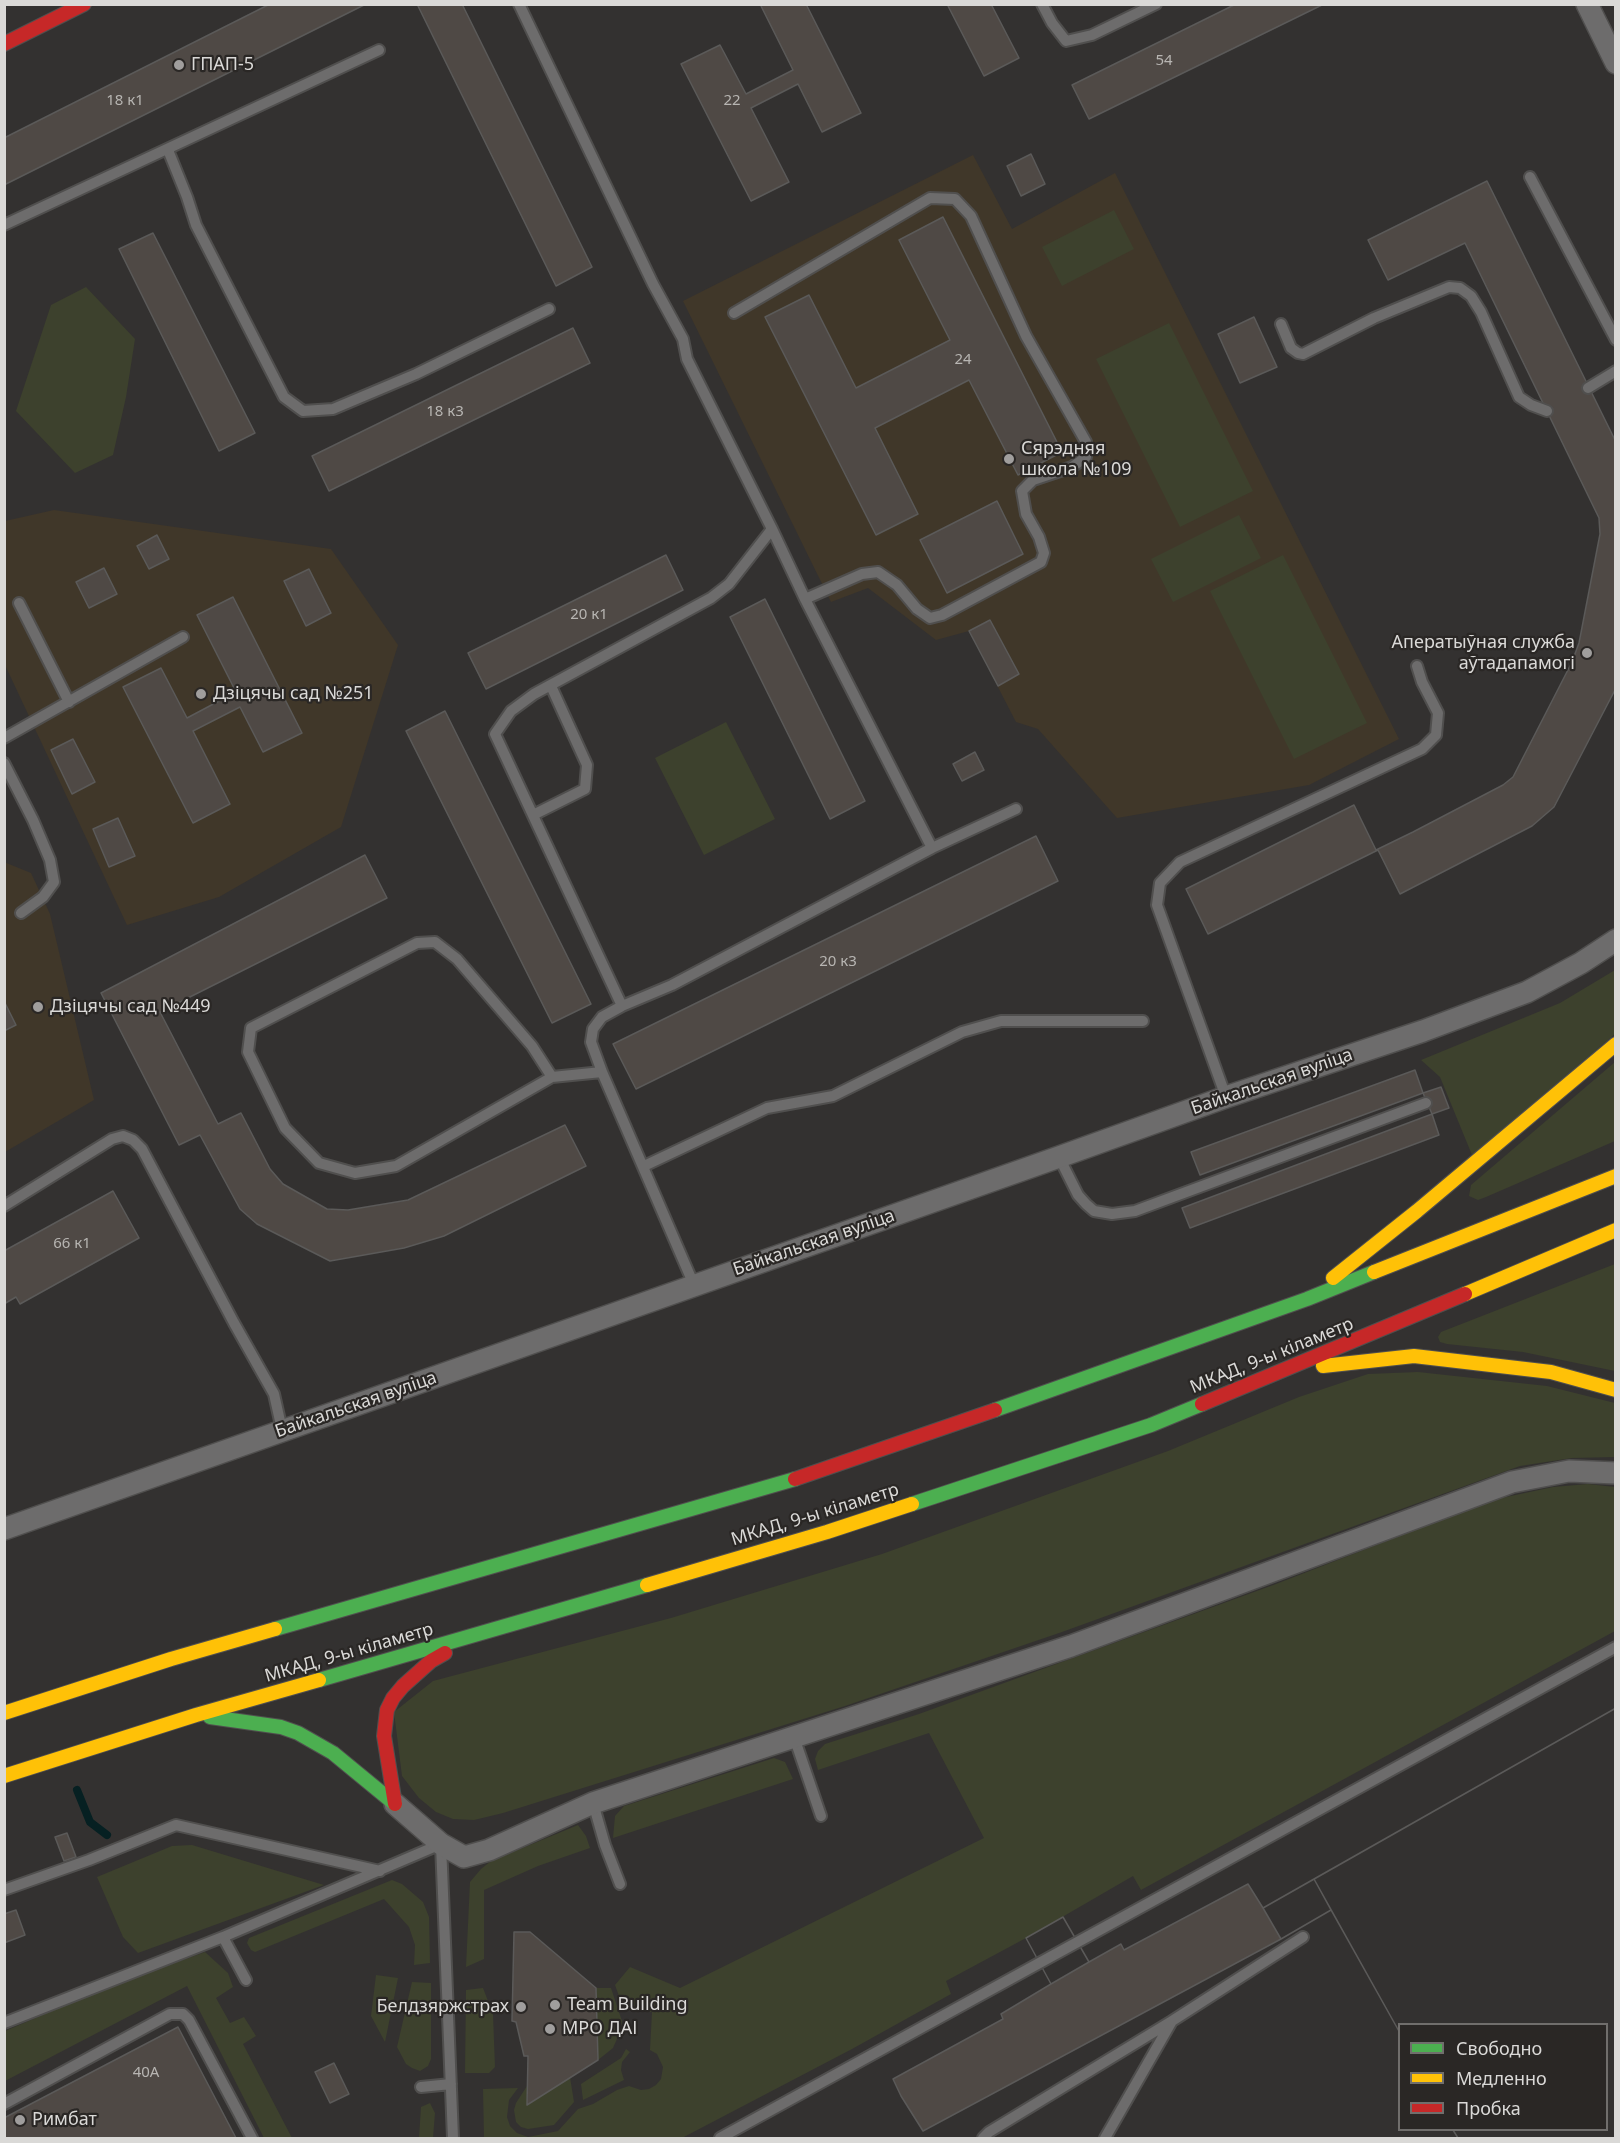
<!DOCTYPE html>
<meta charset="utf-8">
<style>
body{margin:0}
#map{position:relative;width:1620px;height:2143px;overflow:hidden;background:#333130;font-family:"Noto Sans",sans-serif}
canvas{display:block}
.frame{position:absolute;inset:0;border:6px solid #dad9d7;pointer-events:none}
.legend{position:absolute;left:1398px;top:2023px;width:210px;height:108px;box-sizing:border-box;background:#2a2725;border:2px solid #706e6c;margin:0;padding:8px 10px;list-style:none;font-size:18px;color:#dad9d7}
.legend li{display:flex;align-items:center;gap:12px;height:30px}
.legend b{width:30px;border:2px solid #706e6c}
</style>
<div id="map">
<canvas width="1620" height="2143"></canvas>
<div class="frame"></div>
<ul class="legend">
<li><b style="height:8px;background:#4caf50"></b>Свободно</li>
<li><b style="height:8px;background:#ffc107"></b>Медленно</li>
<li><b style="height:8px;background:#c62828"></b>Пробка</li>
</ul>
</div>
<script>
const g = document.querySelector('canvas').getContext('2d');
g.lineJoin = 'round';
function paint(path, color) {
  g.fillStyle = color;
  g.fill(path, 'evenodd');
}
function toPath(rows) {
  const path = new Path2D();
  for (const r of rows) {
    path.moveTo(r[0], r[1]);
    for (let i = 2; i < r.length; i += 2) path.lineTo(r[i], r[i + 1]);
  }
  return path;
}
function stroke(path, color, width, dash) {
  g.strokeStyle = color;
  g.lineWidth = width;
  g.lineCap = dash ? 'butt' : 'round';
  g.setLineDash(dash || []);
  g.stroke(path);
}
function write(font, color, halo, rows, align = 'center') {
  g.font = font + ' "Noto Sans",sans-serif';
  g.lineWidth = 4.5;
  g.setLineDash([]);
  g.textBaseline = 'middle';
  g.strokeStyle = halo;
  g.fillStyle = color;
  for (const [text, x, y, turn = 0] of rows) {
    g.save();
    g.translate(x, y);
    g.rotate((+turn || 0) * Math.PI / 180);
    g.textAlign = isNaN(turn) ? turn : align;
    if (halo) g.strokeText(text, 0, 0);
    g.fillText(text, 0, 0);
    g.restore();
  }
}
paint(toPath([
 [973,155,1012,229,1115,173,1399,739,1309,785,1117,818,1038,729,1016,722,969,631,936,640,868,588,831,602,683,301],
 [54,510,331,549,398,645,341,827,219,897,127,925,5,665,5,521],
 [4,862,31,873,50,914,94,1100,5,1152]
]), '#403729');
paint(toPath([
 [1114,210,1134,249,1062,286,1042,247],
 [86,287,135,339,126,397,113,455,75,473,16,411,51,305],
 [1169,323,1253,491,1180,527,1096,359],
 [1239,515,1261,558,1173,602,1151,559],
 [1283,555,1367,723,1294,759,1210,591],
 [726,722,775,819,704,855,655,758],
 [1615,970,1615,1034,1472,1155,1440,1077,1421,1060,1560,1003],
 [1615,1062,1615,1141,1486,1197,1478,1200,1469,1196,1471,1185],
 [1615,1264,1615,1371,1523,1352,1447,1344,1440,1342,1438,1337,1441,1332],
 [1418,1372,1547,1386,1615,1403,1615,1457,1572,1458,1520,1466,1062,1632,845,1706,503,1813,474,1820,453,1819,436,1812,419,1798,402,1776,394,1712,433,1681,671,1618,882,1554,1168,1451,1299,1397,1368,1374],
 [1588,1484,1615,1487,1615,1631,1141,1890,1133,1876,1026,1938,946,1981,951,1994,852,2049,682,2138,484,2138,483,2089,518,2088,509,2100,507,2117,510,2126,517,2133,528,2137,558,2131,578,2109,593,2104,617,2090,629,2086,641,2090,649,2089,656,2085,661,2079,663,2067,657,2054,650,2050,652,2012,624,2010,615,1985,630,1967,680,1988,984,1838,929,1733,818,1770,815,1759,818,1751,825,1744,919,1714,1276,1584,1492,1500,1553,1487],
 [774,1758,785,1762,793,1779,613,1838,615,1816,624,1806],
 [578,1825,586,1836,590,1848,538,1866,484,1890,484,1959,466,1967,470,1882,481,1869,491,1861],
 [192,1845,324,1885,138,1953,123,1937,97,1877,172,1846],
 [392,1880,402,1884,423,1902,429,1917,430,1963,414,1965,415,1945,409,1927,384,1899,255,1952,251,1950,247,1943,249,1938],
 [205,1952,228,1973,233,1987,216,1998,230,2023,244,2017,256,2036,243,2044,292,2138,264,2138,187,1986,5,2081,5,2031,113,1985],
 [376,1975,398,1978,385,2042,371,2016],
 [412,1982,431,1983,431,2059,428,2066,420,2071,412,2068,406,2064,397,2047],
 [483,1988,493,2014,495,2067,489,2073,465,2073,466,1990],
 [596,1988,611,1988,622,2021,620,2032,613,2048,598,2060],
 [626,2049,630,2052,622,2062,621,2070,624,2080,583,2100,581,2084,621,2058],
 [570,2077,574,2102,554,2125,528,2129,521,2127,516,2122,514,2110,516,2103,527,2086,527,2104],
 [430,2103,435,2113,433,2138,419,2138,421,2107]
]), '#3d412d');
stroke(toPath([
 [77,1790,90,1822,107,1835]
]), '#062022', 8);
const building = toPath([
 [270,4,364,5,4,185,4,138,270,4],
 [417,4,462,4,592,267,556,286,417,4],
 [760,4,806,4,861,113,822,132,798,84,751,108,789,182,751,201,681,64,720,45,746,94,793,70,760,4],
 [947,4,991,4,1019,58,984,76,947,4],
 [1236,4,1324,4,1089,119,1072,85,1236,4],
 [1031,154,1045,184,1021,196,1007,166,1031,154],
 [1487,181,1616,442,1616,688,1554,807,1532,826,1400,894,1378,850,1208,934,1186,889,1354,805,1376,850,1413,832,1503,785,1513,777,1572,662,1579,643,1600,534,1599,518,1465,243,1388,280,1368,240,1487,181],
 [943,217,1062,452,1018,475,969,380,875,428,918,514,876,535,765,317,809,295,856,388,950,340,899,240,943,217],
 [153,233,255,433,219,451,119,249,153,233],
 [1254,317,1277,367,1240,383,1218,334,1254,317],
 [573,328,590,363,329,491,312,456,573,328],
 [997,501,1023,554,947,593,920,540,997,501],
 [157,535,169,559,149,569,137,546,157,535],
 [666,555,683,590,486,689,468,653,666,555],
 [104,568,117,594,89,608,76,582,104,568],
 [309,569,331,613,306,626,284,581,309,569],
 [233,597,302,733,263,752,240,707,193,731,230,804,193,823,123,687,161,668,187,718,236,692,197,615,233,597],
 [765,599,865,801,830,819,730,617,765,599],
 [990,620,1019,674,998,686,969,631,990,620],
 [445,711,591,1004,552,1023,406,731,445,711],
 [73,739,95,782,72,794,51,750,73,739],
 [975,752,984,770,962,781,953,764,975,752],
 [118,818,135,856,109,867,93,829,118,818],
 [1036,836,1058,881,636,1089,613,1044,1036,836],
 [365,855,387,898,160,1012,218,1124,241,1113,270,1169,283,1184,327,1209,348,1210,408,1200,565,1125,586,1166,444,1236,404,1248,330,1261,257,1224,240,1209,200,1135,179,1145,101,993,365,855],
 [4,1001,16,1025,4,1031,4,1001],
 [1415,1070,1423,1093,1200,1175,1191,1152,1415,1070],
 [1441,1087,1449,1108,1432,1114,1423,1093,1441,1087],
 [1432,1114,1439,1135,1190,1228,1182,1208,1432,1114],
 [113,1191,139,1238,20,1304,16,1297,4,1304,4,1251,113,1191],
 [1616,1708,1616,2138,1458,2138,1453,2130,1606,2130,1606,2024,1400,2024,1400,2033,1331,1910,1281,1939,923,2131,901,2096,893,2079,1003,2019,1001,2014,1051,1984,1026,1938,1063,1917,1089,1962,1121,1944,1124,1950,1248,1884,1263,1908,1616,1708],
 [1616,1708,1616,2138,1458,2138,1453,2130,1606,2130,1606,2024,1400,2024,1400,2033,1314,1879,1616,1708],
 [67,1833,76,1857,64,1861,55,1837,67,1833],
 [1314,1879,1331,1910,1281,1939,1263,1908,1314,1879],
 [16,1910,25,1935,4,1943,4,1914,16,1910],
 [1063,1917,1089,1962,1051,1984,1026,1938,1063,1917],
 [514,1932,530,1932,596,1988,598,2060,527,2105,528,2056,524,2056,516,2022,512,2021,514,1932],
 [178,2027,236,2138,4,2138,4,2118,178,2027],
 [334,2063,349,2094,330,2103,315,2072,334,2063]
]);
paint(building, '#4f4945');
stroke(building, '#5b5a59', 1.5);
const lane = toPath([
 [519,4,653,284,683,339,687,359,772,529,805,599,932,848],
 [1042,4,1052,23,1066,41,1092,35,1156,4],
 [168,150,187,197,196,225,284,397,303,411,333,409,416,374,549,309],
 [1530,177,1616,340],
 [4,225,379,50],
 [734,313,930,198,955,199,971,216,1026,336,1086,442,1086,457,1072,467,1033,480,1022,491,1026,514,1039,537,1044,553,1041,562,942,615,930,618,917,609,897,585,878,572,862,574,805,599],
 [1281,324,1291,348,1298,353,1303,354,1374,318,1449,287,1460,288,1471,296,1481,312,1519,397,1531,405,1547,411],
 [1588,388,1616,371],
 [19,603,69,702],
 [4,738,183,637],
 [4,763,33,820,50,860,54,882,43,897,21,913],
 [533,815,585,789,587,765,551,686],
 [622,1006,495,734,511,711,534,694,711,598,729,584,772,529],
 [552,1077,532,1046,457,959,435,942,417,943,251,1028,248,1052,285,1128,319,1163,355,1173,396,1166,552,1077,602,1072],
 [1226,1097,1157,905,1160,883,1180,862,1422,749,1436,735,1438,713,1422,682,1417,666],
 [1059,1157,1078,1195,1086,1204,1094,1211,1112,1214,1135,1211,1426,1103],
 [644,1166,767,1108,833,1096,962,1032,1001,1021,1143,1021],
 [4,1206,112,1139,123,1136,133,1140,142,1149,234,1323,274,1394,282,1430],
 [694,1285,602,1072,591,1042,593,1029,602,1017,622,1006,672,985,932,848,1016,809],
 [794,1737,821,1816],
 [593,1803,605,1845,620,1884],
 [4,1890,89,1860,176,1825,380,1871],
 [223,1937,246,1980],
 [4,2023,223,1937,441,1844,453,2138],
 [421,2087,451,2084],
 [4,2104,170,2014,183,2014,189,2020,252,2138],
 [720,2138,1616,1647],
 [983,2138,989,2132,1172,2021],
 [1105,2138,1172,2021,1303,1937]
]);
const street = toPath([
 [1587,4,1616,63],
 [4,1529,1059,1157,1226,1097,1423,1031,1527,992,1581,963,1616,940],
 [395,1804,441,1844,464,1857,489,1850,593,1803,1071,1646,1512,1482,1569,1471,1616,1473]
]);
const fast = toPath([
 [995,1410,1307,1299,1374,1272],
 [912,1504,1151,1425,1202,1404],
 [275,1629,795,1479],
 [319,1680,647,1585],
 [210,1717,281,1727,298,1733,333,1753,395,1804]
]);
const slow = toPath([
 [1374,1272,1616,1176],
 [1333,1278,1417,1211,1616,1044],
 [1465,1294,1616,1230],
 [1323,1366,1414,1356,1551,1372,1616,1390],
 [647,1585,827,1532,912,1504],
 [4,1713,171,1659,275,1629],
 [4,1776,196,1715,319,1680]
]);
const jam = toPath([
 [4,44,84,4],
 [1202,1404,1465,1294],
 [795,1479,995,1410],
 [395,1804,384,1736,387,1710,393,1698,403,1686,431,1661,445,1653]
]);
stroke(lane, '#504f4e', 14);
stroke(street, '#504f4e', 24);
stroke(fast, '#504f4e', 16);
stroke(slow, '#504f4e', 16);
stroke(jam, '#504f4e', 16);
stroke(lane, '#6d6c6c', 10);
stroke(street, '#6d6c6c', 21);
stroke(fast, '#4caf50', 14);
stroke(slow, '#ffc107', 14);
stroke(jam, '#c62828', 14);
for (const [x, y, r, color] of [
 [179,65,6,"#a09e9d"],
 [1009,459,6,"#a09e9d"],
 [1587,653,6,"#a09e9d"],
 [201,694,6,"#a09e9d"],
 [38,1007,6,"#a09e9d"],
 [555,2005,6,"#a09e9d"],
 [521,2007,6,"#a09e9d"],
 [550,2029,6,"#a09e9d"],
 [20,2120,6,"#a09e9d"]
]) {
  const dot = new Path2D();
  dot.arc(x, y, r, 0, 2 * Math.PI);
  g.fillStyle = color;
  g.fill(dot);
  stroke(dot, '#2a2725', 2);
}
write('15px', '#b7b5b2', null, [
 ["54",1164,61],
 ["18 к1",125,101],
 ["22",732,101],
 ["24",963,360],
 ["18 к3",445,412],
 ["20 к1",589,615],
 ["20 к3",838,962],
 ["66 к1",72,1244],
 ["40А",146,2073]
]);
write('18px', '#dad9d7', '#2a2725', [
 ["ГПАП-5",191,65],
 ["Сярэдняя",1021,449],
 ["школа №109",1021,470],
 ["Аператыўная служба",1575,643,"right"],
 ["аўтадапамогі",1575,664,"right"],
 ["Дзіцячы сад №251",213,694],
 ["Дзіцячы сад №449",50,1007],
 ["Team Building",567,2005],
 ["Белдзяржстрах",509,2007,"right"],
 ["МРО ДАІ",562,2029],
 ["Римбат",32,2120]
], 'left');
write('18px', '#dad9d7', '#2a2725', [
 ["Байкальская вуліца",1272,1082,-19],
 ["Байкальская вуліца",814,1243,-19],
 ["МКАД, 9-ы кіламетр",1272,1356,-22],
 ["Байкальская вуліца",356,1405,-19],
 ["МКАД, 9-ы кіламетр",815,1515,-17],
 ["МКАД, 9-ы кіламетр",349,1653,-16]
]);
</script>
